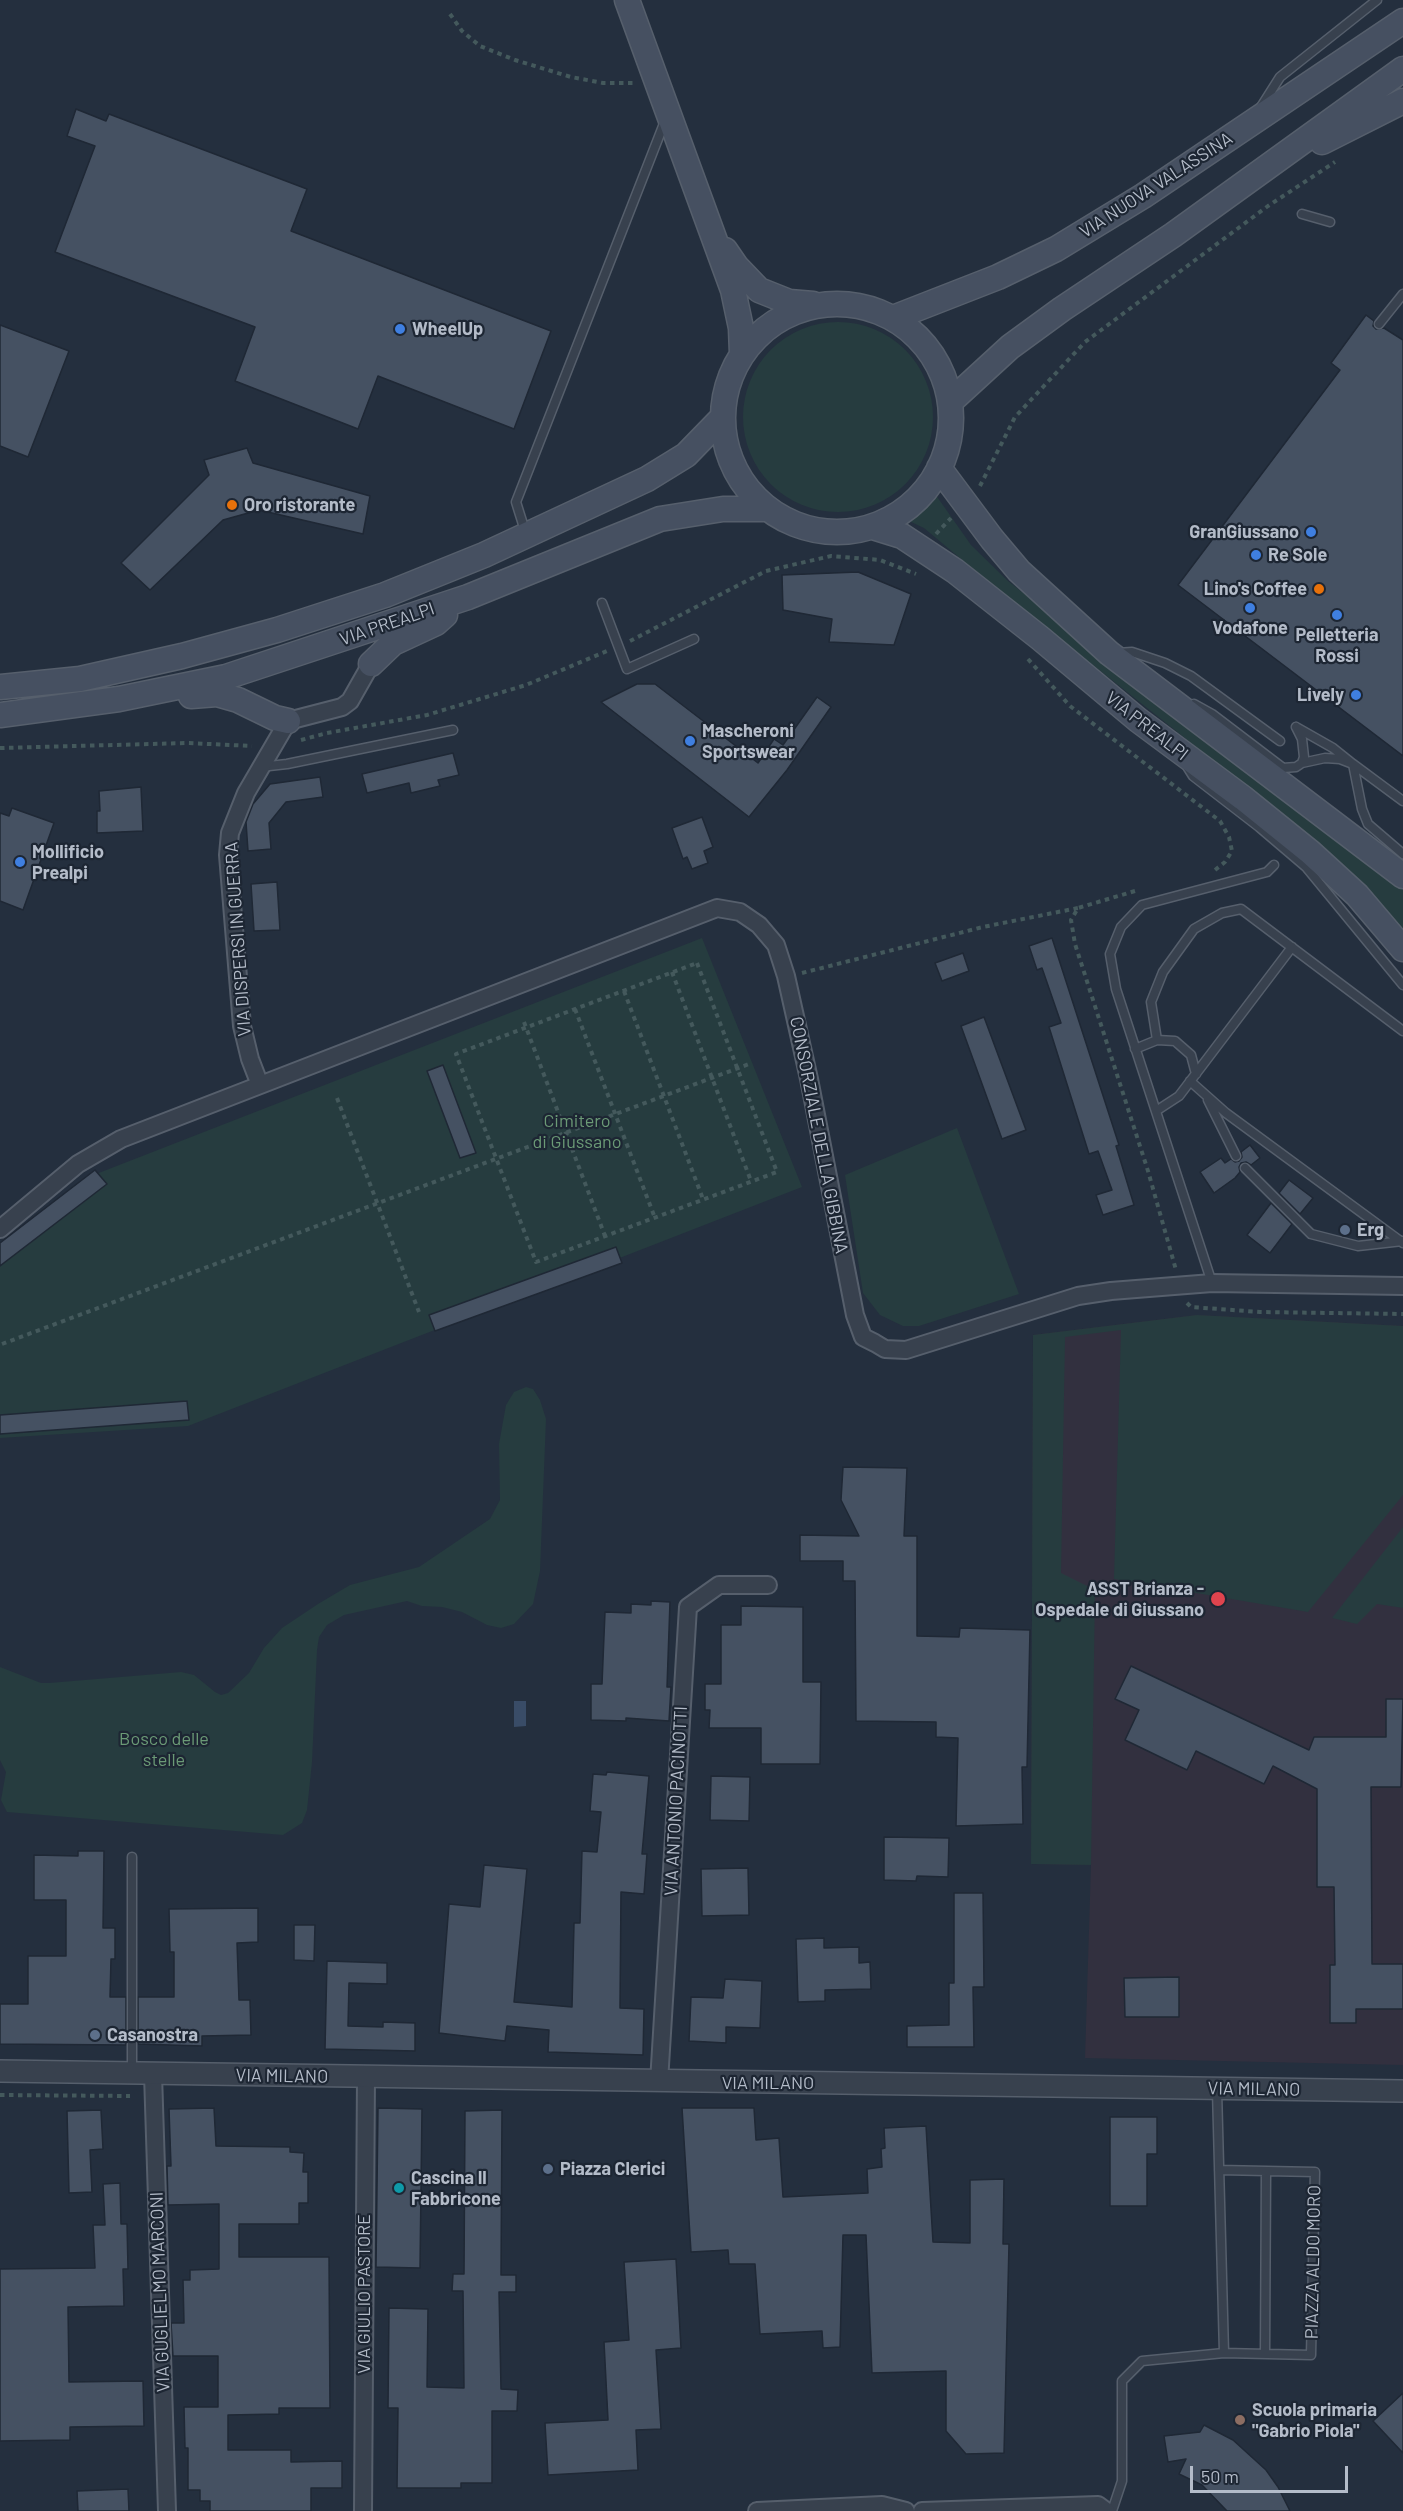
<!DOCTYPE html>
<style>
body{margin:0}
#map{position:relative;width:1403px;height:2511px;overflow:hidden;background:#242f3e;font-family:Barlow,sans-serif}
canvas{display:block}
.scale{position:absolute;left:1190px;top:2466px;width:158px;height:27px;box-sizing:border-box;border:3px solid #b4bcc9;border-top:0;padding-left:8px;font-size:18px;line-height:21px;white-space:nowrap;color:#b4bcc9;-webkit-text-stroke:4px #1d2633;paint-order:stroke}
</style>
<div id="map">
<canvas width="1403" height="2511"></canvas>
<div class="scale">50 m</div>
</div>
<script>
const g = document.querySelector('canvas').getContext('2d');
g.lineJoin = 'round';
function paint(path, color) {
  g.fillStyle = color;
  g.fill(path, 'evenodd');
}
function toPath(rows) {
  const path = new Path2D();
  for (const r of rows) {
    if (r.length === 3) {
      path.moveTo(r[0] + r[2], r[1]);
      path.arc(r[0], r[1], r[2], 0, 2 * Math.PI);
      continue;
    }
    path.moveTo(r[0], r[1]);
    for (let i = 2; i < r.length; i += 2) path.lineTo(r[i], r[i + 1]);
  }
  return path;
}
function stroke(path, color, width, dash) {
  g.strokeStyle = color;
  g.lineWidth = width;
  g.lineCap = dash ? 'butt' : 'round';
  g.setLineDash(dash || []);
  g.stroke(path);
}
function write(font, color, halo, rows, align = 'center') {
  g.font = font + ' Barlow,sans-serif';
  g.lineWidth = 4.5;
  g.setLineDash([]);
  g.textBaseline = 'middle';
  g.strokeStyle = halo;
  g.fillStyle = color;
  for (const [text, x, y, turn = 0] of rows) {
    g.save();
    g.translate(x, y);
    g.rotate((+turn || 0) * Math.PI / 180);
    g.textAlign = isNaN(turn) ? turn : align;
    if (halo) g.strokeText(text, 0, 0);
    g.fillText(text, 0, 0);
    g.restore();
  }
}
paint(toPath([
 [1197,1315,1403,1326,1403,2065,1085,2058,1091,1865,1031,1864,1033,1335]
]), '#32303f');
paint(toPath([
 [838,417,95],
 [933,491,971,545,1008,581,1403,889,1403,931,1383,905,1317,843,991,584,924,528,907,520,922,507],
 [702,938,802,1187,188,1426,0,1438,0,1246,91,1176],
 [957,1128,1019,1294,919,1326,903,1326,880,1315,863,1293,845,1175],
 [1197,1315,1403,1326,1403,1495,1308,1612,1114,1579,1121,1330,1065,1337,1061,1573,1095,1590,1091,1865,1031,1864,1033,1335],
 [526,1387,533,1389,540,1400,546,1419,540,1571,533,1604,514,1624,501,1628,487,1625,462,1612,442,1607,422,1606,407,1601,344,1615,327,1625,319,1637,317,1650,312,1762,307,1810,302,1823,283,1835,7,1812,1,1800,6,1772,0,1760,0,1667,41,1683,49,1683,181,1672,194,1675,215,1692,221,1695,228,1693,249,1673,264,1648,282,1628,318,1604,350,1585,419,1567,490,1519,500,1500,499,1444,506,1405,514,1392],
 [1403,1527,1403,1608,1377,1604,1357,1624,1332,1618]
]), '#263c3f');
paint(toPath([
 [514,1701,526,1701,526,1726,514,1727]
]), '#394c67');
const building = toPath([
 [76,109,106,121,109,114,307,189,291,231,551,331,514,429,378,376,358,429,235,381,255,327,55,252,95,146,67,136,76,109],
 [1366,315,1374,321,1373,326,1376,329,1384,328,1403,340,1403,756,1178,585,1340,370,1331,363,1366,315],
 [0,325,69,351,28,457,0,446,0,325],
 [247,448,253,463,370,496,363,534,259,510,223,520,150,590,121,563,209,475,204,460,247,448],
 [858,572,911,594,894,645,829,642,832,619,783,610,782,575,858,572],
 [637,684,655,684,758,763,774,739,783,745,817,697,831,707,787,770,749,817,601,702,637,684],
 [453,753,459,775,438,780,440,786,411,793,409,783,367,793,362,774,453,753],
 [320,777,323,797,286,802,269,823,271,849,248,851,246,822,253,804,270,784,320,777],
 [141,787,143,831,97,833,97,811,100,811,99,791,141,787],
 [12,808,54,823,23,910,0,901,0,813,9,816,12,808],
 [702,817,713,847,704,851,708,863,692,869,687,857,683,859,672,828,702,817],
 [277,882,280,930,254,931,251,884,277,882],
 [1052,938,1119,1145,1116,1146,1134,1205,1103,1215,1096,1195,1112,1190,1098,1151,1089,1154,1049,1027,1061,1023,1042,968,1037,970,1029,946,1052,938],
 [963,953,969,971,942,981,935,963,963,953],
 [984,1017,1026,1130,1002,1139,961,1026,984,1017],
 [443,1065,476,1153,460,1158,427,1071,443,1065],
 [1250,1145,1260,1158,1251,1165,1246,1162,1241,1163,1239,1167,1240,1172,1235,1178,1214,1193,1200,1172,1221,1158,1225,1163,1231,1159,1235,1162,1239,1161,1242,1157,1241,1152,1250,1145],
 [95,1170,107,1184,0,1266,0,1243,95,1170],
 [1289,1180,1313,1198,1300,1214,1279,1193,1289,1180],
 [1271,1203,1292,1224,1270,1253,1247,1235,1271,1203],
 [616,1247,622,1263,435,1331,429,1315,616,1247],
 [187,1401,189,1420,0,1434,0,1415,187,1401],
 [843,1467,907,1468,904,1536,917,1536,917,1636,959,1637,960,1628,1030,1630,1027,1767,1022,1767,1023,1824,956,1826,958,1738,936,1737,936,1722,856,1721,855,1581,843,1581,843,1561,800,1561,800,1535,859,1536,841,1500,843,1467],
 [651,1601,670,1602,667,1687,671,1687,669,1721,626,1718,626,1721,591,1720,591,1684,602,1684,605,1612,631,1613,631,1604,651,1605,651,1601],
 [741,1606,803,1607,803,1682,821,1682,820,1764,761,1764,761,1728,709,1728,710,1710,705,1710,705,1684,721,1684,721,1625,741,1625,741,1606],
 [1131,1666,1309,1750,1314,1737,1386,1737,1386,1699,1403,1699,1401,1787,1371,1787,1372,1964,1403,1964,1403,2009,1356,2009,1356,2023,1330,2023,1330,1965,1335,1965,1334,1887,1317,1887,1317,1789,1273,1766,1264,1784,1196,1751,1187,1770,1125,1740,1139,1710,1115,1699,1131,1666],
 [607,1772,649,1776,642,1854,647,1854,644,1894,621,1892,620,2008,644,2009,643,2055,548,2052,549,2030,507,2026,505,2041,439,2033,449,1904,480,1907,484,1865,527,1869,514,2002,572,2007,574,1923,580,1923,582,1851,597,1852,601,1812,590,1811,593,1774,606,1775,607,1772],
 [711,1776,750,1777,749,1821,710,1820,711,1776],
 [884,1837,949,1838,948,1877,917,1876,916,1881,884,1880,884,1837],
 [78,1851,104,1851,103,1928,115,1928,115,1959,111,1959,110,1997,126,1997,126,2045,0,2044,0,2004,28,2004,28,1956,66,1956,66,1900,34,1900,34,1855,78,1856,78,1851],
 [748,1868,749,1915,702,1916,701,1869,748,1868],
 [954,1893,983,1893,984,1987,973,1987,974,2047,907,2047,907,2026,949,2025,949,1983,954,1983,954,1893],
 [258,1908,258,1942,237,1943,239,2000,250,2000,251,2035,202,2036,202,2046,138,2044,138,1997,174,1997,174,1952,170,1952,169,1909,258,1908],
 [294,1925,315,1925,314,1961,294,1960,294,1925],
 [824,1938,824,1948,859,1947,859,1963,870,1962,871,1989,825,1990,825,2001,798,2002,796,1939,824,1938],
 [327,1961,387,1963,387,1984,349,1983,348,2026,383,2027,383,2022,415,2023,415,2051,325,2049,327,1961],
 [1179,1977,1179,2017,1125,2017,1124,1978,1179,1977],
 [725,1979,762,1981,760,2028,726,2027,726,2043,689,2041,691,1997,723,1998,725,1979],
 [214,2108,216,2146,290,2147,290,2152,304,2153,303,2172,308,2172,308,2203,299,2203,299,2224,239,2224,239,2257,329,2257,330,2408,279,2408,279,2414,228,2415,228,2450,291,2450,291,2462,342,2461,342,2488,311,2488,311,2511,210,2511,210,2501,200,2501,200,2490,188,2490,188,2448,185,2448,184,2407,218,2407,218,2356,173,2356,171,2323,184,2323,183,2280,190,2280,190,2270,219,2269,219,2204,168,2205,167,2166,171,2166,169,2109,214,2108],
 [378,2108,422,2109,420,2268,376,2267,378,2108],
 [682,2108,754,2108,756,2140,779,2138,783,2197,868,2193,867,2169,882,2167,881,2149,885,2148,884,2128,926,2126,933,2242,970,2243,970,2180,1004,2179,1003,2244,1009,2244,1004,2453,966,2454,946,2431,946,2371,872,2373,866,2235,843,2235,840,2347,823,2348,822,2331,760,2334,755,2264,729,2264,728,2250,691,2252,682,2108],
 [101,2110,103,2149,90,2150,92,2192,69,2193,67,2111,101,2110],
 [502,2110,501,2275,516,2275,516,2292,499,2292,501,2389,518,2390,517,2411,492,2411,492,2483,461,2483,461,2488,397,2488,398,2408,388,2408,389,2308,428,2309,427,2387,464,2388,463,2291,452,2291,453,2274,464,2274,465,2111,502,2110],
 [1110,2117,1157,2117,1157,2154,1147,2154,1147,2206,1110,2206,1110,2117],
 [120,2183,121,2224,127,2224,128,2269,123,2269,124,2306,68,2307,69,2382,143,2381,144,2426,70,2427,70,2440,0,2441,0,2269,95,2268,93,2225,105,2225,103,2184,120,2183],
 [676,2259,681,2348,656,2350,661,2429,636,2430,638,2470,548,2475,545,2423,608,2420,604,2342,629,2340,624,2262,676,2259],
 [1403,2393,1403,2453,1373,2421,1403,2393],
 [1204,2425,1233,2440,1266,2470,1278,2487,1290,2511,1227,2511,1202,2485,1179,2474,1186,2459,1168,2462,1164,2436,1200,2432,1204,2425],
 [128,2489,129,2511,78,2511,77,2491,128,2489]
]);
paint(building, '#455162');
stroke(building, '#1f2835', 1.5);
const service = toPath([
 [1261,107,1280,77,1377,0],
 [1302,214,1330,222],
 [1379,324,1403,294],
 [526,534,516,502,665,121],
 [602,603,627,669,694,639],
 [1117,653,1132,652,1165,663,1191,676,1280,741],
 [1194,704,1212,714,1283,768,1296,767,1302,763,1304,757,1302,739,1296,727],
 [1296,727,1333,748,1353,764,1362,809,1368,824,1403,854],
 [1302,763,1325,758,1340,759,1353,764,1403,801],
 [260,767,287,764,453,730],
 [1188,768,1193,776,1259,827,1306,867,1403,985],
 [1157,1040,1151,1002,1163,972,1194,929,1222,913,1241,909,1403,1031],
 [1135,1049,1157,1040,1175,1041,1191,1055,1196,1074],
 [1190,1081,1226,1113,1403,1243],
 [1208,1100,1236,1156],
 [1156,1111,1179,1096,1292,947],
 [1245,1168,1311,1234,1358,1246,1403,1241],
 [1212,1283,1116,989,1110,954,1121,927,1142,905,1267,872,1274,865],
 [132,1857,132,2073],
 [1217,2090,1224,2353],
 [1265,2354,1266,2171],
 [1112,2511,1122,2481,1122,2381,1142,2361,1224,2353,1311,2355,1315,2172,1219,2170]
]);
const minor = toPath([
 [260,1085,250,1059,242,1026,228,855,230,833,246,793,288,721,342,707,350,701,371,664],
 [0,1229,78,1164,121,1139,717,908,740,912,759,925,776,945,786,976,809,1079,855,1315,863,1337,875,1343,885,1349,906,1350,1078,1296,1111,1291,1212,1283,1403,1286],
 [153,2074,167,2511],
 [659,2082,688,1607,719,1585,768,1585],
 [363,2511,366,2077],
 [757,2511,882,2505,906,2511],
 [922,2511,1098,2505,1106,2511]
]);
const tertiary = toPath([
 [0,2071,1403,2091]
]);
const secondary = toPath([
 [627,0,733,290,741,328,742,354],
 [1322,142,1403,101],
 [725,250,736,266,759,290,789,302,813,304],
 [837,418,114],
 [893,318,998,277,1056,249,1143,196,1403,21],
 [950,402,1010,347,1062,309,1173,235,1403,69],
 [939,468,992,539,1019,571,1109,653,1403,876],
 [873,527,902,536,955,571,1040,638,1138,720,1243,798,1310,852,1357,895,1403,949],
 [371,664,393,643,436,623,445,615],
 [0,687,80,679,182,656,277,630,385,595,484,555,647,479,686,455,722,418],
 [191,696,217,694,238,700,275,718,288,721],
 [0,715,119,699,226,677,468,597,660,519,723,509,766,509]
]);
stroke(service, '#565f6c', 11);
stroke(minor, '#565f6c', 20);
stroke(tertiary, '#565f6c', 24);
stroke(secondary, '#565f6c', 27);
stroke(toPath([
 [450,14,462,31,480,46,515,60,571,77,603,83,635,83],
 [980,486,1015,417,1085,342,1268,206,1335,162],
 [936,534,951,518],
 [630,641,766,571,831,556,880,560,916,574],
 [1028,659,1070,706,1220,821,1229,837,1232,851,1225,862,1215,870],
 [301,740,327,733,427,715,526,685,607,651],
 [0,748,188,743,252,746],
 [1135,891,1078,908,1071,920,1075,944,1148,1171,1176,1270],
 [697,963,777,1172,536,1262,456,1054,697,963],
 [672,972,751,1181],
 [802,973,983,927,1078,908],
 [624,991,703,1199],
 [575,1009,655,1218],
 [524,1022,605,1236],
 [337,1098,419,1312],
 [1187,1303,1191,1307,1260,1312,1403,1314],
 [2,1344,749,1064],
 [0,2095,130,2096]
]), '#44595c', 4, [4.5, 4.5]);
stroke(service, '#38414e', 8);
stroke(minor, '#38414e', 16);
stroke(tertiary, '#38414e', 21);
stroke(secondary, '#465061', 24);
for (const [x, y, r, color] of [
 [400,329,6,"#3f7fe0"],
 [232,505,6,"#e8710a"],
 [1311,532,6,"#3f7fe0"],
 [1256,555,6,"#3f7fe0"],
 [1319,589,6,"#e8710a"],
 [1250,608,6,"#3f7fe0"],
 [1337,615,6,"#3f7fe0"],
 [1356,695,6,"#3f7fe0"],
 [690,741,6,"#3f7fe0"],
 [20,862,6,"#3f7fe0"],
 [1345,1230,6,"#5c6f8a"],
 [1218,1599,8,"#e0444e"],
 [95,2035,6,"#5c6f8a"],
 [548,2169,6,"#5c6f8a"],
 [399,2188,6,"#0f9aa8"],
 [1240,2420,6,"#8d6e63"]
]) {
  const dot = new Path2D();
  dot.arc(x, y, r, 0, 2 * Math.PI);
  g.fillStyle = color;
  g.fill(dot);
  stroke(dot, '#1d2633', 2);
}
write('18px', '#b4bcc9', '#1d2633', [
 ["VIA NUOVA VALASSINA",1156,185,-33],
 ["VIA PREALPI",387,624,-19],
 ["VIA PREALPI",1147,726,38],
 ["VIA DISPERSI IN GUERRA",238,939,-94],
 ["CONSORZIALE DELLA GIBBINA",819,1135,79],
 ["VIA ANTONIO PACINOTTI",676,1801,-87],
 ["VIA MILANO",282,2076,1],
 ["VIA MILANO",768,2083],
 ["VIA MILANO",1254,2089,1],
 ["PIAZZA ALDO MORO",1313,2262,-89],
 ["VIA GUGLIELMO MARCONI",160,2292,-92],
 ["VIA GIULIO PASTORE",364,2294,-90]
]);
write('bold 18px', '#b4bcc9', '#1d2633', [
 ["WheelUp",412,329],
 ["Oro ristorante",244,505],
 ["GranGiussano",1299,532,"right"],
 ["Re Sole",1268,555],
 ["Lino's Coffee",1307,589,"right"],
 ["Vodafone",1250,628,"center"],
 ["Pelletteria",1337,635,"center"],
 ["Rossi",1337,656,"center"],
 ["Lively",1344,695,"right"],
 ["Mascheroni",702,731],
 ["Sportswear",702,752],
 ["Mollificio",32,852],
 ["Prealpi",32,873],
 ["Erg",1357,1230],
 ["ASST Brianza -",1204,1589,"right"],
 ["Ospedale di Giussano",1204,1610,"right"],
 ["Casanostra",107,2035],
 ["Piazza Clerici",560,2169],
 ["Cascina Il",411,2178],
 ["Fabbricone",411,2199],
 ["Scuola primaria",1252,2410],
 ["\"Gabrio Piola\"",1252,2431]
], 'left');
write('18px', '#6b9a76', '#1d2633', [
 ["Cimitero",577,1121],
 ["di Giussano",577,1142],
 ["Bosco delle",164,1739],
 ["stelle",164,1760]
]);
</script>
